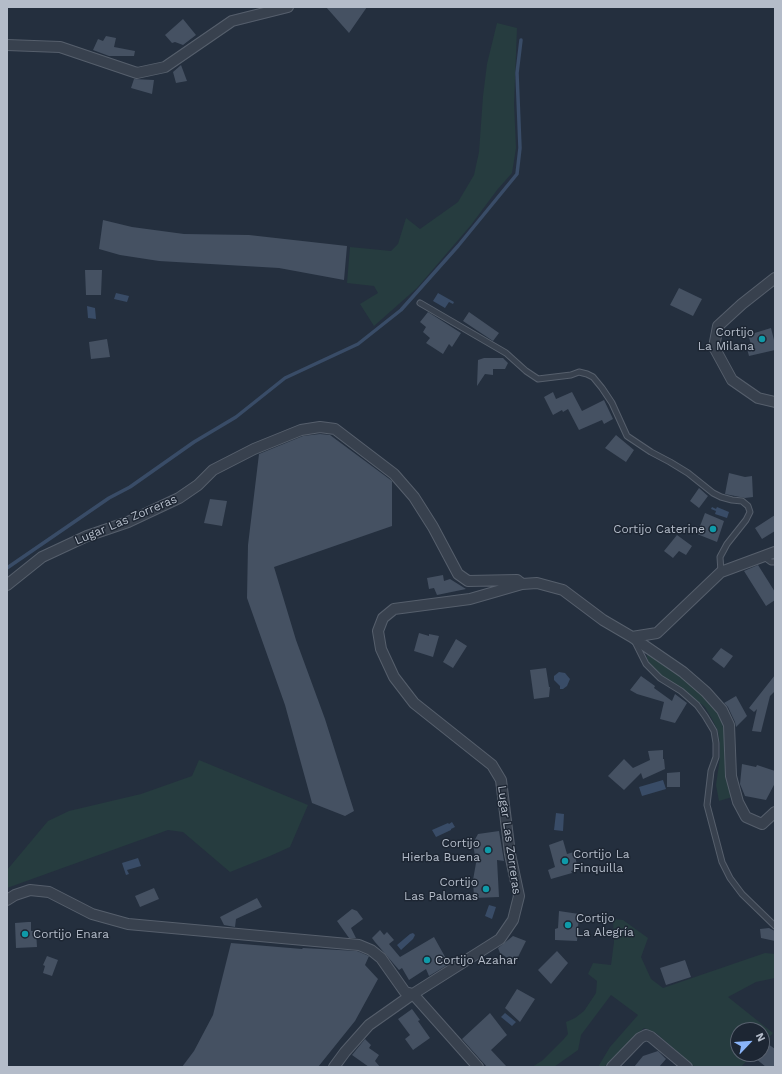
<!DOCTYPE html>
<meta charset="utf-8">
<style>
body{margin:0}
#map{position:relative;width:782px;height:1074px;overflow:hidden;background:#242f3e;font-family:"Work Sans",sans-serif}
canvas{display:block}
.frame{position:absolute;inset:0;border:8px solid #b4bcc9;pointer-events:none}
.north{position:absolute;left:730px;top:1022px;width:40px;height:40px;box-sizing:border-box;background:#1d2633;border:1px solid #59626f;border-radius:50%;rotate:65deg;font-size:11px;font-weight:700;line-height:16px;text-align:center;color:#b4bcc9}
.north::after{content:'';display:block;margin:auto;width:14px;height:18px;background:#8ab4f8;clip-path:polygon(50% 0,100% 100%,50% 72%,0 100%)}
</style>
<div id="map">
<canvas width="782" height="1074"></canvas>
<div class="frame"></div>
<div class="north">N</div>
</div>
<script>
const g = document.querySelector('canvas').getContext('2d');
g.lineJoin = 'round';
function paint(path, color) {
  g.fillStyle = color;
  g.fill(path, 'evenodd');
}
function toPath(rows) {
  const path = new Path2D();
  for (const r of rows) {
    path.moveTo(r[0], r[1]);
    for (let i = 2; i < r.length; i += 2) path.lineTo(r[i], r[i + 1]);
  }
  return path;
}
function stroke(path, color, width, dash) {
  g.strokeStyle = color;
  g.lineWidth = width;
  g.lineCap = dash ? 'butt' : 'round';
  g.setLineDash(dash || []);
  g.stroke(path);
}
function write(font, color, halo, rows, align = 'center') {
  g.font = font + ' "Work Sans",sans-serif';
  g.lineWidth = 3;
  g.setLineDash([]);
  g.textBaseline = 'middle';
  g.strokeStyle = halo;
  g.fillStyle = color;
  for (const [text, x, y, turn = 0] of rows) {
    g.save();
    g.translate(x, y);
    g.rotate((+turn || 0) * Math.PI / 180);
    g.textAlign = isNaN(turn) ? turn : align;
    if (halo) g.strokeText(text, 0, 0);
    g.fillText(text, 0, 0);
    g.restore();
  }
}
paint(toPath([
 [497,23,517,28,514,104,516,148,512,173,497,190,471,225,417,288,374,326,360,304,378,293,374,286,347,283,350,247,391,251,398,244,406,218,420,229,458,202,474,175,479,152,483,96,487,64],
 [649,654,681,675,716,709,721,720,725,734,732,797,719,801,716,785,720,757,720,744,718,731,712,719,705,707,682,689,662,676,649,663,647,657,647,655],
 [199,760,308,805,290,847,270,856,230,872,183,832,168,830,7,888,7,870,48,821,69,811,141,794,192,776],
 [613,919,623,920,648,938,641,957,651,979,663,988,765,953,775,954,775,978,756,982,728,997,773,1033,762,1045,762,1030,738,1030,738,1054,753,1054,741,1067,695,1067,656,1033,644,1028,604,1067,598,1067,610,1047,638,1015,611,995,581,1035,578,1050,554,1067,532,1067,543,1060,563,1040,568,1034,566,1022,575,1018,584,1011,596,993,597,981,588,974,593,963,611,965,614,942]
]), '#263c3f');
paint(toPath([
 [116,293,129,296,127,302,114,299],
 [438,293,454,302,453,304,449,302,445,308,433,301],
 [87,306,95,308,96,319,88,318],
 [712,507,716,509,717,507,729,512,727,518,715,514,716,511,711,509],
 [559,672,565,673,570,679,567,686,563,689,560,689,560,686,554,680,554,676],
 [663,780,666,789,642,796,639,787],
 [556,813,564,814,563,831,554,830],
 [452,822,455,827,451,829,451,830,436,837,432,830,448,823,449,824],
 [138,858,141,866,127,870,129,874,126,875,122,863],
 [489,905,496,907,492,919,485,916],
 [413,933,415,935,413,939,401,950,397,945,410,934],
 [505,1013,516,1022,512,1026,501,1017]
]), '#394c67');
stroke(toPath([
 [7,568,109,498,130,487,194,442,236,417,285,378,358,344,401,310,458,246,517,174,520,148,517,73,521,40]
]), '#394c67', 3.5);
paint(toPath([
 [326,7,367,7,349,33],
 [183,19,196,35,183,45,175,42,172,43,165,35],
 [106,36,116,38,114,47,135,51,134,56,109,56,93,50,98,39,103,41],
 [181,65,187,81,176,83,173,72],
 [134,79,154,80,152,94,131,88],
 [103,220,132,227,184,234,249,235,347,246,344,280,279,268,159,261,120,255,99,249],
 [85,270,102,270,101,295,86,295],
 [679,288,702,299,693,316,670,305],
 [428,312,461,333,452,347,449,344,443,354,426,343,430,338,423,332,426,327,420,322],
 [469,312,499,333,493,341,463,321],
 [771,328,775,344,775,350,749,356,746,345,751,344,748,335],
 [107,339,110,357,91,359,89,342],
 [484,358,503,358,508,363,505,369,493,369,493,375,485,374,477,386,478,360],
 [553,392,556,399,572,392,582,411,604,400,613,419,604,424,602,420,579,430,568,409,563,412,562,410,553,415,544,397],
 [320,434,330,435,392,481,392,526,274,567,296,640,325,719,354,811,345,816,312,803,285,705,247,598,248,545,259,454,303,436],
 [616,435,634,450,626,462,605,448],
 [729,473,745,477,752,476,753,497,745,498,725,494],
 [699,488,708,496,699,508,690,501],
 [210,499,227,501,222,526,204,523],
 [705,513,724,521,717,542,697,534],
 [775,515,775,531,762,539,755,528],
 [677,535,692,546,686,555,679,551,673,558,664,551],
 [758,565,775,592,775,600,766,606,744,571],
 [443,575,444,581,450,579,466,589,437,595,434,588,429,589,427,578],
 [419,633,429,636,429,634,439,636,433,657,414,651],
 [456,639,467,646,453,668,443,662],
 [721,648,733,656,724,668,712,659],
 [546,668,549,687,550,687,549,697,534,699,530,670],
 [775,675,775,691,770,696,761,732,752,731,757,709,754,712,749,708],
 [641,676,655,686,654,688,672,701,675,694,687,703,675,723,660,719,664,702,637,694,630,690],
 [736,696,747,716,736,727,735,722,728,707,724,703],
 [663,750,663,759,664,759,665,769,643,779,641,773,624,790,608,776,624,759,633,768,650,760,648,751],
 [742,764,756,767,757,765,775,771,775,783,766,800,745,796,740,784],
 [680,772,680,787,667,787,667,773],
 [499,831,504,861,497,860,499,897,474,898,473,880,476,863,473,843,478,834],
 [563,840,567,854,574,852,578,869,571,871,572,873,551,879,548,870,555,867,549,845],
 [154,888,159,899,140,907,135,896],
 [257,898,262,907,236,919,235,927,224,925,220,917],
 [352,909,357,911,363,919,351,928,356,938,349,938,337,921],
 [559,911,579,914,577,941,555,940,555,929,558,928],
 [28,922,31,922,31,931,36,931,37,947,16,948,15,923],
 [769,928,775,931,775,941,761,938,760,929],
 [380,930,384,935,387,932,394,940,389,944,400,957,434,937,449,964,429,976,426,969,409,980,402,968,399,970,375,942,372,938],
 [513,936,526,941,515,963,500,953,498,948],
 [231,943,302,949,303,948,357,951,369,956,365,965,378,979,355,1021,318,1067,182,1067,194,1051,213,1015],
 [557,951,568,963,551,984,538,970],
 [47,956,58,960,52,976,43,973,45,966,43,965],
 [685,960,691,977,666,985,660,968],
 [517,989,535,999,520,1022,505,1008],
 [412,1009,420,1020,418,1021,430,1038,413,1050,405,1039,410,1035,398,1019],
 [490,1013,507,1035,491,1050,507,1067,487,1067,462,1039],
 [365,1039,371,1045,369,1048,379,1055,375,1061,380,1067,369,1067,352,1055],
 [768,1044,775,1049,775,1067,766,1067,755,1058,758,1054,762,1054,762,1050],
 [658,1051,666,1059,659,1067,634,1067,643,1056]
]), '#455162');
const lane = toPath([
 [420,303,506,353,526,371,538,379,571,375,579,372,587,374,593,377,602,388,612,403,627,436,651,452,670,462,688,473,713,493,721,497,732,500,742,501,748,506,750,512,746,520,727,544,720,557,721,572],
 [764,557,771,562,775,562],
 [634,640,646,664,660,678,681,691,697,705,705,716,714,731,716,743,716,757,711,771,707,805,722,862,730,878,742,894,775,926]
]);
const street = toPath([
 [7,45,60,47,137,73,165,67,232,21,288,7],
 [775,278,742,304,718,326,714,347,732,380,758,398,775,402],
 [7,585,42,557,87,536,128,522,179,498,198,485,213,470,254,449,301,430,320,427,335,429,394,474,414,497,433,527,458,574,468,581,517,580,522,584],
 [632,637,657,633,721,572,775,552],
 [7,900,15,895,30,890,49,892,92,914,128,924,359,945,371,950,381,958,405,992,413,994],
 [413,994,478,1067],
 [334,1067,345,1052,369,1025,413,994,500,939,513,920,519,896,510,854,501,780,492,765,414,703,394,677,381,649,378,631,383,618,394,609,470,599,522,584,537,583,563,590,603,620,632,637,683,672,706,692,722,710,729,725,731,776,738,802,746,817,762,824,775,812],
 [612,1067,640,1038,646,1035,651,1037,687,1067]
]);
stroke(lane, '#565f6c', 7);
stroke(street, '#565f6c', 12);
stroke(lane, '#38414e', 5);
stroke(street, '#38414e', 10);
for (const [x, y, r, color] of [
 [762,339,4,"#0f9aa8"],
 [713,529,4,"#0f9aa8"],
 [488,850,4,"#0f9aa8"],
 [565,861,4,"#0f9aa8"],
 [486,889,4,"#0f9aa8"],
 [568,925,4,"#0f9aa8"],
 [25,934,4,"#0f9aa8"],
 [427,960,4,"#0f9aa8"]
]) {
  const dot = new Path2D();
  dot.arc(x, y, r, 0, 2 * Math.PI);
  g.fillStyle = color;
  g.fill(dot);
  stroke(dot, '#1d2633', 1.5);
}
write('12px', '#b4bcc9', '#1d2633', [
 ["Cortijo",754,332],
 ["La Milana",754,346],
 ["Cortijo Caterine",705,529],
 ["Cortijo",480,843],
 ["Hierba Buena",480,857],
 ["Cortijo La",573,854,"left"],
 ["Finquilla",573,868,"left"],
 ["Cortijo",478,882],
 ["Las Palomas",478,896],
 ["Cortijo",576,918,"left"],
 ["La Alegría",576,932,"left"],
 ["Cortijo Enara",33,934,"left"],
 ["Cortijo Azahar",435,960,"left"]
], 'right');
write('12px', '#b4bcc9', '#1d2633', [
 ["Lugar Las Zorreras",126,520,-23],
 ["Lugar Las Zorreras",509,840,82]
]);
</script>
